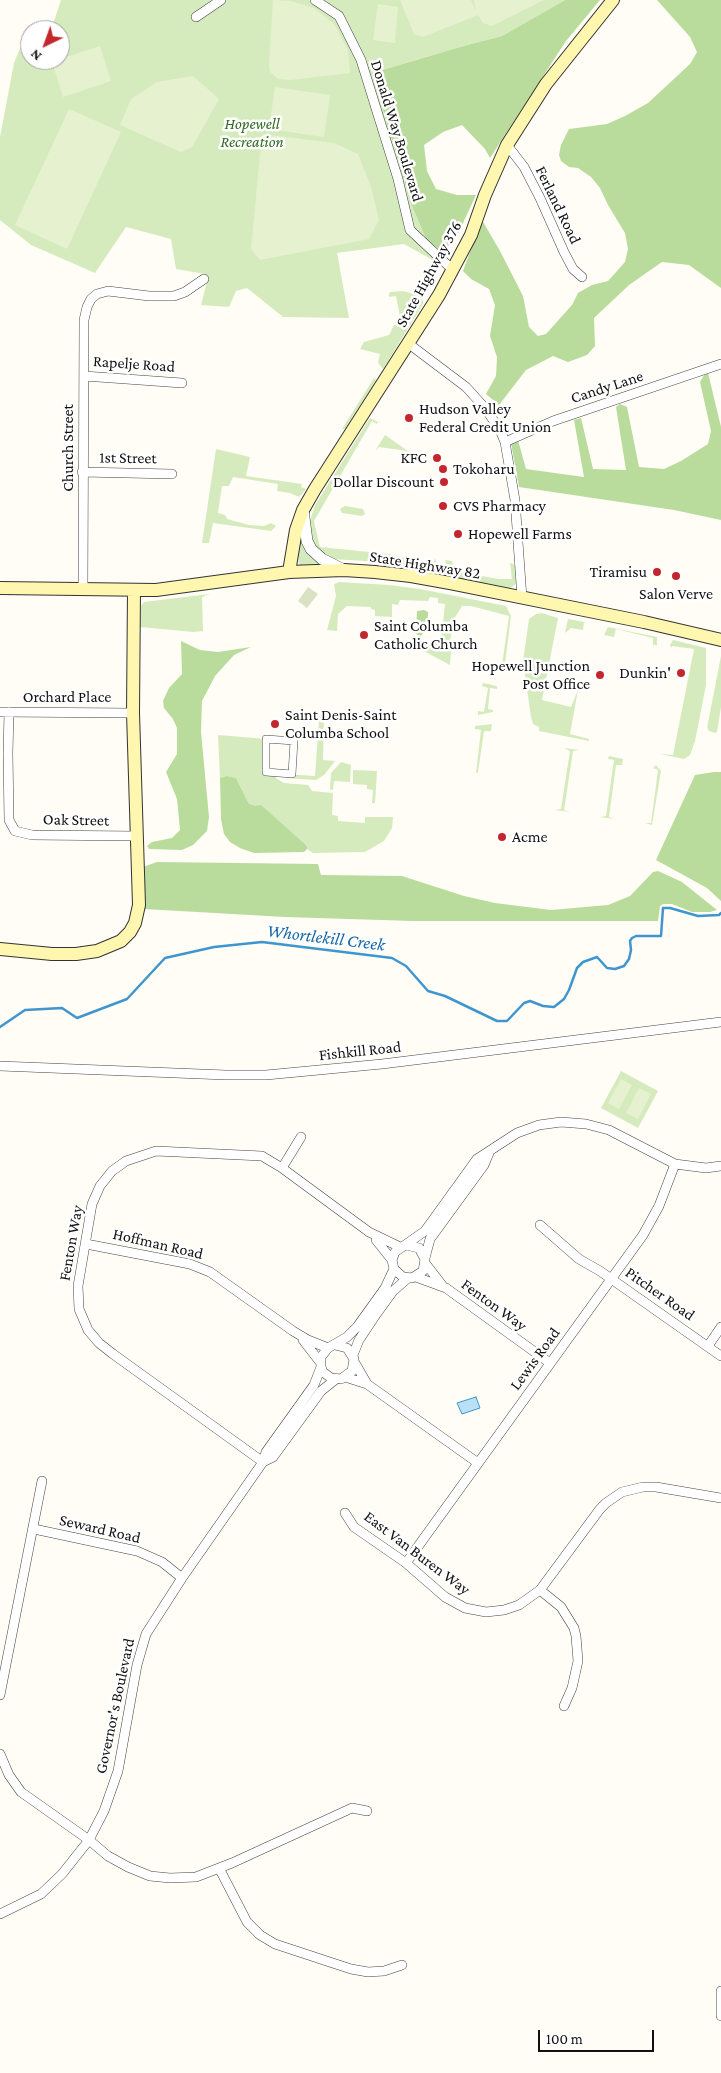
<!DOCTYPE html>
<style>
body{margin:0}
#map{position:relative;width:721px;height:2073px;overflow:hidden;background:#fffdf5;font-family:"Crimson Pro",serif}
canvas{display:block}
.north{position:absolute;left:20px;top:20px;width:50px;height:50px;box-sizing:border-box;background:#fff;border:1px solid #a0a0a0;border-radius:50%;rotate:222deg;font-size:14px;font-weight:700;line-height:20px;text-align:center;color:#111}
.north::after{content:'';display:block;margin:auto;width:18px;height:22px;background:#c4262e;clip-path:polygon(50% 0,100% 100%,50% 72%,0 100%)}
.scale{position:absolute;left:538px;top:2030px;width:116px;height:22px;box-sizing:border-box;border:2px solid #111;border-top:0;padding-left:6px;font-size:15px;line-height:18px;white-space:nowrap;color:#111;-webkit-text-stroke:4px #fff;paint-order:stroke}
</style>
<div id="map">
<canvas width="721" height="2073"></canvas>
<div class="north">N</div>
<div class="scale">100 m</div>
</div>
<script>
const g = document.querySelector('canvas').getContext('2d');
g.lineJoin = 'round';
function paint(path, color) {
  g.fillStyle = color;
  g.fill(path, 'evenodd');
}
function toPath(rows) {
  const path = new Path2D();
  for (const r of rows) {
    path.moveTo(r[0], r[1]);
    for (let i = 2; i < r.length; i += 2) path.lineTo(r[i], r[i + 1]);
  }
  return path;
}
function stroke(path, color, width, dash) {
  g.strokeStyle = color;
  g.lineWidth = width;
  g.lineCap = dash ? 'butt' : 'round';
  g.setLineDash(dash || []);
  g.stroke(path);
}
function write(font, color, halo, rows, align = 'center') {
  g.font = font + ' "Crimson Pro",serif';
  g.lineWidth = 5;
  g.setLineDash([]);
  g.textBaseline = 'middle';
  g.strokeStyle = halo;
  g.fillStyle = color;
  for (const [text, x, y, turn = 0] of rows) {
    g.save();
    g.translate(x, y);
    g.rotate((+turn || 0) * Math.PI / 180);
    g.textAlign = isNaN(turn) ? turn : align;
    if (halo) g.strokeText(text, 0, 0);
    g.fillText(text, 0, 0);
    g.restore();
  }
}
paint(toPath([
 [61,0,565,0,502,36,467,45,372,73,410,201,426,239,443,252,438,263,404,244,337,253,349,318,283,317,247,288,236,291,229,307,201,305,208,278,205,274,176,269,171,239,126,227,95,273,31,245,0,220,0,137,14,63,21,46,30,41,30,60,60,60,60,30,47,30,52,27],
 [403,291,417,295,423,300,423,304,383,369,378,363,380,354,360,349,364,342,389,335,394,325,401,322,396,296,389,297,389,294,390,292],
 [374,378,376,380,345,429,342,429],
 [370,418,378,422,377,424,372,421,314,521,320,547,389,554,433,565,435,558,440,575,382,562,331,559,323,555,311,542,309,524,315,505],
 [385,435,408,451,409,453,411,458,408,458,407,451,379,447,375,451],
 [216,449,250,457,246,476,302,484,301,487,306,489,299,497,290,493,277,491,278,484,233,477,229,486,222,486,218,513,225,515,227,519,249,525,264,526,271,523,276,526,271,531,213,523,209,543,202,543],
 [345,506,363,509,365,514,362,516,342,513,340,509],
 [301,534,322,564,299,565,298,555],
 [445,560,452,561,454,568,458,572,499,579,512,579,510,563,513,564,515,566,516,584,509,589,453,577,449,573],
 [339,582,389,585,420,589,506,606,511,616,505,664,501,669,493,672,488,670,490,664,502,665,509,616,471,606,462,606,454,619,449,647,451,651,450,665,424,651,433,643,441,643,445,604,438,603,438,598,430,597,428,601,400,600,398,605,392,604,392,617,375,616,375,610,371,609,371,607,347,606,338,614,337,631,327,630,336,596,334,584],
 [210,594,202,597,203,631,193,632,140,627,141,606,144,602],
 [542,613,558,618,542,700,571,707,578,690,570,734,589,739,589,741,539,731,539,727,533,724,531,717,523,661,529,619,536,614],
 [568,619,584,622,583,630,571,628,565,633],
 [608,627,657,637,657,645,653,645,653,638,616,629,614,637,604,635],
 [673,640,706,648,706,685,695,741,690,755,684,759,660,754,673,755,694,649,672,646,671,648,670,645],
 [721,656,721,707,717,732,715,733,709,731,707,728],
 [483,683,497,686,497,689,490,688,488,709,493,710,493,712,478,715,478,711,484,712,488,688,482,686],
 [302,712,324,715,323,760,335,761,324,775,316,780,287,778,284,774,315,776,319,721,302,719],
 [492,724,491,731,484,731,478,772,476,773,481,730,475,729,475,726],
 [218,735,266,739,266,772,272,772,277,779,284,783,308,785,312,791,333,793,332,815,338,816,338,821,365,823,365,817,393,817,392,828,384,841,365,852,313,853,307,849,307,846,290,832,249,804,236,778,227,776,220,778],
 [564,748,579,750,573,751,564,810,570,812,555,810,561,809,570,751],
 [609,756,623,759,622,765,616,765,609,817,615,819,600,817,606,816,614,760,608,759],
 [341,762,351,765,350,782,334,781,333,790,330,789,331,773],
 [656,765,661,771,652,825,645,823,651,823,658,770,653,768],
 [353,770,377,771,375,803,372,803,373,790,367,789,367,785,353,784],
 [621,1071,658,1091,638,1128,601,1108]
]), '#d5ebbd');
paint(toPath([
 [565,0,600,0,566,41,490,158,485,149,462,125,443,132,424,145,427,171,436,189,457,195,476,195,457,236,443,252,426,239,410,201,372,73,467,45,502,36],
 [657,0,721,0,721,288,689,265,662,262,629,285,594,318,595,346,587,355,568,362,553,356,526,370,499,405,486,394,496,376,497,357,490,336,495,305,489,289,471,279,463,271,482,220,500,251,523,296,529,327,538,336,546,334,572,305,578,293,592,285,608,281,625,262,628,249,625,233,608,205,600,188,591,177,578,168,569,167,561,161,559,155,561,145,569,129,607,124,625,116,648,103,690,64,697,52,690,37],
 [708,373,721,427,721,520,674,510,519,487,511,443,518,440,526,469,584,477,574,420,581,418,593,469,626,470,616,407,620,404,627,407,639,467,664,469,681,461,708,444,711,431,700,382,704,375],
 [424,610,428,612,427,631,420,636,416,634,417,611],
 [181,641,200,650,218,652,251,647,234,655,215,676,202,701,201,732,209,817,207,831,193,845,182,850,149,849,147,846,152,842,172,838,180,830,177,799,166,772,177,754,177,728,173,719,164,708,163,701,169,688,182,674],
 [714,772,721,772,721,901,707,888,656,860,695,775],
 [227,776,236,778,249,804,255,806,261,805,307,846,307,849,304,852,254,853,240,848,230,842,224,834,221,819,220,778],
 [157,862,318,864,321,875,402,876,464,896,495,903,551,910,608,905,630,896,653,872,658,871,682,882,717,910,710,912,692,912,672,904,663,904,660,906,658,921,413,921,285,917,144,909,143,867]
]), '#b9dc9c');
paint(toPath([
 [308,587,318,594,307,608,298,601]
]), '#d9e3c4');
paint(toPath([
 [273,0,291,1,314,8,335,25,348,50,350,73,290,80,278,79,270,72,269,65],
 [400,0,471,0,476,11,474,0,544,0,492,26,483,23,478,15,423,37,414,34],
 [378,4,398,7,395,43,373,40],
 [100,46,111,81,63,97,52,62],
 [193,76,219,99,192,147,181,152,120,125,131,99,157,82],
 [275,87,330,95,324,137,269,129],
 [69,109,121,132,67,249,15,225],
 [262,134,334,143,358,154,371,187,379,220,369,239,260,260,251,249],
 [621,1079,632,1085,619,1109,608,1103],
 [639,1088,651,1094,638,1119,626,1113]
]), '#e6f2cf');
const water = toPath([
 [476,1397,480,1408,462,1414,457,1403,476,1397]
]);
paint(water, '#b9e0f7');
stroke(water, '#3f96cf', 1);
stroke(toPath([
 [0,1027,25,1010,62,1008,77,1018,127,999,165,958,214,947,262,942,392,958,406,966,428,991,445,996,497,1021,507,1021,524,1003,530,1001,543,1006,554,1007,564,999,569,990,577,968,583,962,597,957,607,968,615,969,624,966,629,959,631,950,630,941,632,938,636,936,661,936,663,908,670,908,698,916,719,915,721,913]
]), '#3f96cf', 2.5);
const pedestrian = toPath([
 [266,739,294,741,292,774,266,772,266,739]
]);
const minor = toPath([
 [315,0,339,16,361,60,398,179,410,230,453,270],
 [196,17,221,0],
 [507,145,524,167,540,198,564,252,573,269,582,277],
 [409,344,466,387,485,408,500,430,505,442,515,500,522,598],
 [84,376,182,383],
 [505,442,553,421,721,364],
 [82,472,172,474],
 [83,589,84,320,87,307,91,299,97,294,108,291,149,296,174,296,185,292,204,279],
 [0,712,133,713],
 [9,712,8,753,9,820,15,831,32,835,136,836],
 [0,1066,226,1075,266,1075,382,1064,721,1022],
 [282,1168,301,1137],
 [540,1225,579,1259,600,1271,721,1356],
 [376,1240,392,1260],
 [86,1244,190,1264,210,1272,293,1331,308,1340,328,1348],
 [406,1245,419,1248,425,1259,423,1271,412,1278,403,1277,394,1269,392,1260,395,1252,425,1231,477,1159,517,1133,539,1125,561,1122,586,1124,609,1130,675,1164,706,1168,721,1166],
 [425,1258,430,1239,484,1165,489,1153],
 [425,1263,442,1285],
 [416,1277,446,1288,550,1363],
 [303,1340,320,1362],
 [335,1345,347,1348,354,1359,352,1371,341,1379,331,1378,323,1372,321,1367,321,1357,328,1348,347,1337,357,1327,385,1288,394,1269],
 [708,1346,721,1327],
 [353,1355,359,1340,377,1313,393,1291,408,1278],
 [355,1363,367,1384],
 [345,1377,367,1384,478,1463],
 [263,1462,113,1354,99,1343,88,1330,79,1309,78,1286,92,1204,100,1186,112,1171,126,1161,156,1151,262,1156,282,1168,369,1232,400,1247],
 [263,1462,273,1457,321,1391,336,1379],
 [345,1513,354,1527,406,1563,445,1597,465,1608,486,1612,504,1610,519,1605,540,1590,600,1509,606,1503,622,1492,643,1487,656,1487,721,1498],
 [34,1529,137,1551,162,1562,182,1578],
 [406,1563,643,1235,659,1206,675,1164],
 [540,1590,561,1607,574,1628,576,1636,578,1661,572,1688,564,1706],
 [0,1695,42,1481],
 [0,1754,9,1775,21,1792,89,1840,108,1856,128,1867,150,1876,170,1878,196,1877,232,1863,352,1808,367,1811],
 [219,1868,247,1922,260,1935,275,1944,351,1969,368,1972,384,1971,402,1965],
 [0,1914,41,1894,62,1874,89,1840,104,1811,118,1771,137,1665,146,1634,182,1578,263,1462,266,1452,314,1385,321,1367],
 [721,1991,721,2016]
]);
const tertiary = toPath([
 [303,510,307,541,311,549,322,559,344,570]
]);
const secondary = toPath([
 [289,572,296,530,303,510,315,489,439,295,471,235,485,195,507,145,546,84,613,0],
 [0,588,156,590,289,572,344,570,375,572,411,576,450,583,644,622,721,640],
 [0,949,52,954,76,954,97,951,121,941,130,932,135,923,139,905,133,713,134,590]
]);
stroke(pedestrian, '#444', 8);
stroke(minor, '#444', 10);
stroke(tertiary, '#444', 12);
stroke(secondary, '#333', 14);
stroke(pedestrian, '#fff', 7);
stroke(minor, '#fff', 9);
stroke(tertiary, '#fff', 11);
stroke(secondary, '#fff6b0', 12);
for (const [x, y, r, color] of [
 [409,418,5,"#c4262e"],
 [437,458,5,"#c4262e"],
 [443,469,5,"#c4262e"],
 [444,482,5,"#c4262e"],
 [443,506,5,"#c4262e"],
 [458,534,5,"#c4262e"],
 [657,572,5,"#c4262e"],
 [676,576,5,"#c4262e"],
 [364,635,5,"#c4262e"],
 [681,673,5,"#c4262e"],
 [600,675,5,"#c4262e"],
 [275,724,5,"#c4262e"],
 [502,837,5,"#c4262e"]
]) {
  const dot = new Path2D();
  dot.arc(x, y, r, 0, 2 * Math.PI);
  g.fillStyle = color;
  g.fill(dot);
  stroke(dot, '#fff', 2);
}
write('italic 16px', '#2f6b1f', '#fff', [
 ["Hopewell",252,124],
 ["Recreation",252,142]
]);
write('16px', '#111', '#fff', [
 ["Donald Way Boulevard",397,131,73],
 ["Ferland Road",558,205,64],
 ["State Highway 376",429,274,-61],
 ["Rapelje Road",134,364,4],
 ["Candy Lane",607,387,-18],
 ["Church Street",68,448,-90],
 ["1st Street",128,458,1],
 ["State Highway 82",425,565,9],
 ["Orchard Place",67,697],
 ["Oak Street",76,820,1],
 ["Fishkill Road",360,1051,-6],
 ["Fenton Way",71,1243,-80],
 ["Hoffman Road",158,1244,13],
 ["Pitcher Road",660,1294,35],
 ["Fenton Way",494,1305,36],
 ["Lewis Road",535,1359,-54],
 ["Seward Road",100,1529,13],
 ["East Van Buren Way",417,1553,37],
 ["Governor's Boulevard",115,1706,-78]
]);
write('16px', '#111', '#fff', [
 ["Hudson Valley",419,409],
 ["Federal Credit Union",419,427],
 ["KFC",427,458,"right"],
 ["Tokoharu",453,469],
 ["Dollar Discount",434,482,"right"],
 ["CVS Pharmacy",453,506],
 ["Hopewell Farms",468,534],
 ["Tiramisu",647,572,"right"],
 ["Salon Verve",676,594,"center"],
 ["Saint Columba",374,626],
 ["Catholic Church",374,644],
 ["Hopewell Junction",590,666,"right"],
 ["Post Office",590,684,"right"],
 ["Dunkin'",671,673,"right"],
 ["Saint Denis-Saint",285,715],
 ["Columba School",285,733],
 ["Acme",512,837]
], 'left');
write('italic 18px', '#1768a6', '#fff', [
 ["Whortlekill Creek",326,938,7]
]);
</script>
